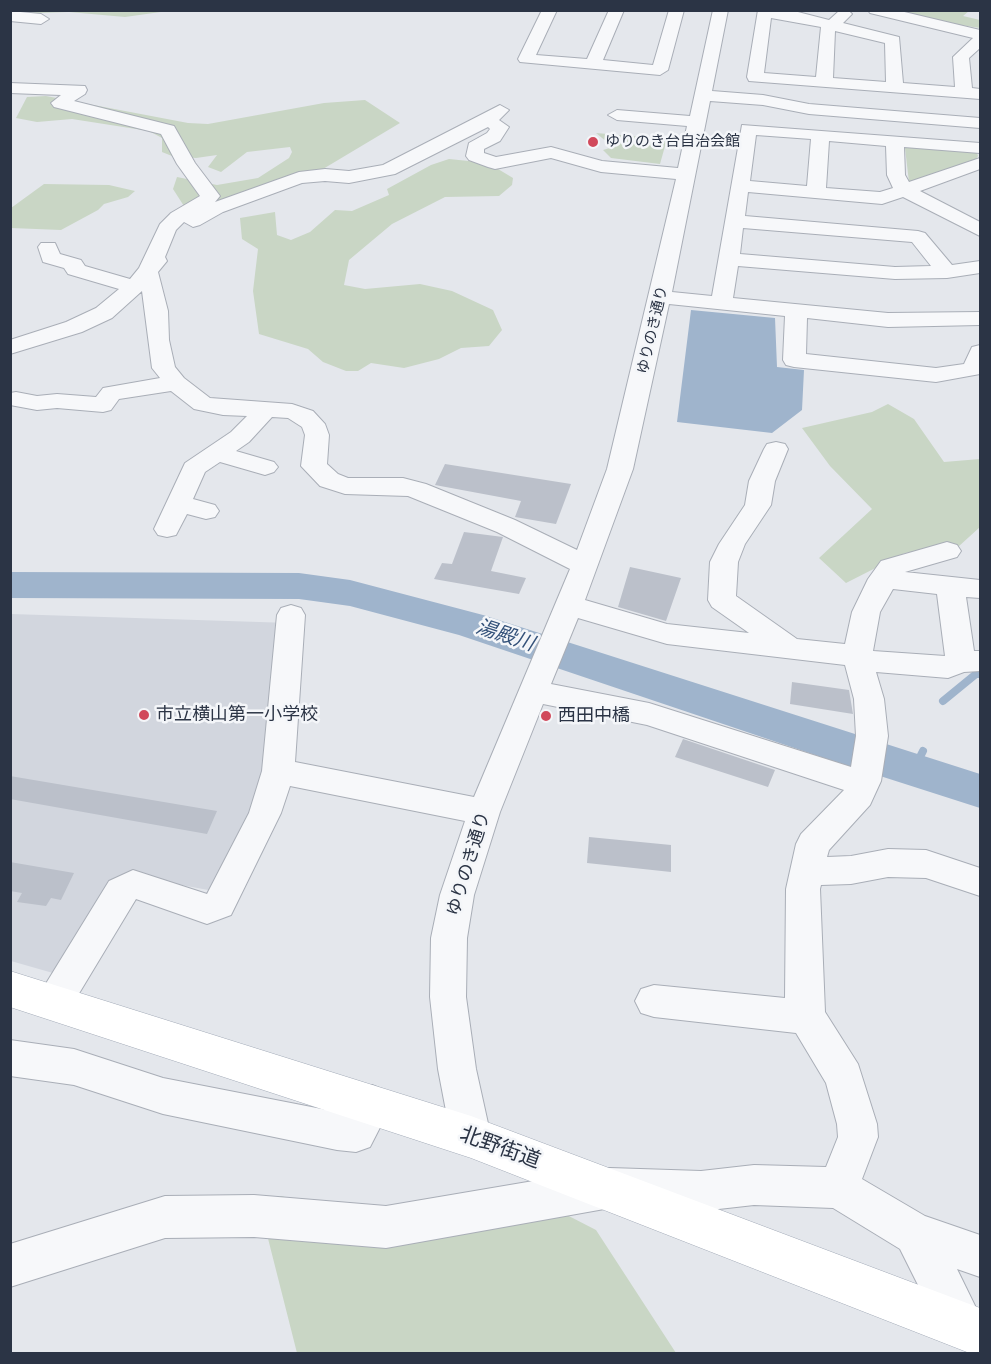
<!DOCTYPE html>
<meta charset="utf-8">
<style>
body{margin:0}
#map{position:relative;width:991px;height:1364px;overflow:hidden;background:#e4e7ec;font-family:Manrope,sans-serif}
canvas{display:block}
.frame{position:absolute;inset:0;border:12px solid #2b3445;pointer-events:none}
</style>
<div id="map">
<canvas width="991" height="1364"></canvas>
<div class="frame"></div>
</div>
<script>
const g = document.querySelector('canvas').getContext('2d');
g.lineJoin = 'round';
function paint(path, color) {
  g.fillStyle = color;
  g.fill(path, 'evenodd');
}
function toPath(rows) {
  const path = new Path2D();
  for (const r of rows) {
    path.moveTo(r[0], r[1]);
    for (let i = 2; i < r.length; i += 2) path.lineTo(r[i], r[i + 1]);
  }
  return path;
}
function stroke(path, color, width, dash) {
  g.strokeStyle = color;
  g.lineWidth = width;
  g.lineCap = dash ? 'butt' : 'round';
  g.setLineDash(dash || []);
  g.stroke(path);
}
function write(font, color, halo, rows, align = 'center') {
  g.font = font + ' Manrope,"Noto Sans JP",sans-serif';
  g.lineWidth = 5;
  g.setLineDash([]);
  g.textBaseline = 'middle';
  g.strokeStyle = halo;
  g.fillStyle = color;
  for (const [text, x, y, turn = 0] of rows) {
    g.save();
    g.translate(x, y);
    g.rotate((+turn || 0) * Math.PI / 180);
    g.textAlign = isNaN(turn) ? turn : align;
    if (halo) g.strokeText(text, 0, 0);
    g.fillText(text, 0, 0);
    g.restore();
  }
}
paint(toPath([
 [11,614,290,623,265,807,219,892,133,876,53,973,11,961]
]), '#d2d6de');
paint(toPath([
 [10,11,168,11,125,17,69,12,11,14],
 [887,11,969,11,963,16,980,20,980,28,934,21],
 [46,96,188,123,208,124,324,103,365,100,400,123,323,169,231,207,225,212,191,217,173,189,177,177,217,185,258,178,289,158,292,152,290,147,247,152,221,172,208,167,217,155,196,158,172,156,162,152,162,138,149,131,72,119,37,122,16,118,27,97],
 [596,133,667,139,660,164,611,158,603,150,613,147],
 [911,145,977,153,978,156,976,159,909,182,905,148],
 [449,159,488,163,513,178,512,185,499,196,445,197,392,224,349,260,344,285,365,289,420,284,452,291,493,310,502,330,489,346,461,348,439,359,404,368,371,363,358,371,346,371,323,362,308,349,259,334,253,291,258,249,242,239,240,218,275,212,277,235,291,240,310,232,335,210,352,211,389,195,387,189,431,165],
 [44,184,109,185,135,191,128,197,104,204,98,210,61,230,11,228,11,208],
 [888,404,914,419,944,462,980,459,980,527,958,547,905,553,846,583,819,558,872,509,830,466,802,428,872,412],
 [528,1195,596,1230,676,1353,297,1353,259,1203,281,1196,392,1224]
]), '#c9d6c5');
paint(toPath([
 [691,310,775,318,777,367,804,370,802,410,772,433,677,422]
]), '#9fb4cc');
stroke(toPath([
 [943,701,976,674,980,674],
 [914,769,923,751]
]), '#9fb4cc', 8);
paint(toPath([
 [10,572,299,573,350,580,483,615,980,774,980,808,824,758,459,635,350,606,299,599,10,598,10,572]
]), '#9fb4cc');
paint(toPath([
 [445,464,571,484,556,524,515,517,521,501,435,485],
 [464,532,503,537,491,571,526,578,519,594,434,579,442,563,452,564],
 [630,567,681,578,666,621,618,607],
 [792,682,849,690,853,714,790,704],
 [683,739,775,770,768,787,675,757],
 [10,776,217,811,207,834,10,799],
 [589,837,671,845,671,872,587,863],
 [10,862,74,873,61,900,51,898,46,906,17,902,22,893,10,891]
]), '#bbc0ca');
const minor = toPath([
 [542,10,557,10,536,55,587,59,609,10,624,10,603,60,653,65,669,10,684,10,668,70,660,75,520,62,518,59,542,10],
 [713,10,728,10,712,91,763,95,809,104,980,118,980,128,809,114,763,105,710,101,672,292,712,296,742,125,980,143,980,153,904,147,905,175,909,182,980,158,980,169,920,191,980,222,980,236,903,197,882,204,748,192,745,216,918,231,925,233,952,265,980,261,980,273,947,278,895,279,738,266,733,298,888,313,980,312,980,325,888,327,807,318,806,354,936,368,964,364,972,347,980,345,980,374,936,382,794,367,786,365,783,360,785,316,669,304,633,469,585,600,667,624,749,633,712,607,708,600,710,562,719,544,745,505,749,481,764,449,767,444,776,442,785,444,788,449,775,481,771,505,745,544,738,562,736,596,797,639,845,644,852,612,868,579,881,561,947,542,957,545,961,551,957,557,905,572,980,580,980,598,966,597,974,651,980,651,980,671,964,672,948,678,876,672,884,699,888,736,881,781,870,805,829,850,827,857,851,856,888,849,926,850,980,868,980,896,926,878,888,877,851,884,821,885,820,889,825,1012,858,1064,877,1124,878,1137,862,1179,925,1216,980,1235,980,1277,957,1269,980,1316,978,1341,962,1347,946,1341,900,1249,833,1208,754,1205,701,1211,610,1208,386,1248,254,1237,165,1238,10,1287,10,1244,165,1196,254,1195,386,1206,610,1168,701,1171,754,1165,826,1167,838,1137,837,1124,826,1083,796,1033,654,1017,641,1013,635,1001,641,989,654,985,785,998,786,889,796,844,801,834,844,790,647,725,543,704,500,812,474,895,467,938,466,997,476,1069,491,1137,485,1151,471,1156,457,1151,451,1137,438,1069,430,997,431,938,440,895,465,821,290,786,281,813,231,915,207,924,136,899,66,1015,53,1020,40,1015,34,1003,109,881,133,870,207,894,249,813,262,771,277,615,281,608,291,605,301,608,305,615,295,762,474,797,570,569,497,532,408,496,345,494,320,486,301,466,305,435,302,427,288,418,272,417,249,442,236,451,274,462,278,467,274,472,265,475,220,462,205,472,193,499,215,505,219,511,215,517,206,519,187,514,176,535,167,537,158,535,154,529,185,463,231,432,247,416,223,415,194,409,171,391,119,399,111,410,103,412,57,408,37,410,10,405,10,393,16,392,37,396,57,394,96,397,103,388,160,378,152,368,142,291,112,318,82,332,10,354,10,340,66,322,96,308,119,289,68,274,64,268,43,262,38,247,41,243,55,243,60,254,81,260,85,266,130,279,139,268,160,224,171,213,200,196,177,164,161,134,54,107,51,103,61,95,10,93,10,83,85,86,87,90,85,94,74,101,174,126,195,163,220,196,215,202,299,172,325,169,349,171,383,165,500,105,509,110,499,120,509,127,500,141,484,149,484,153,496,157,551,147,602,161,678,168,687,126,617,120,608,115,617,110,690,116,713,10],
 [488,127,490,129,487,133,469,143,466,156,469,160,488,167,495,169,551,158,601,172,676,179,607,469,577,550,515,520,426,484,403,478,348,478,338,474,327,464,329,435,325,424,313,411,292,404,210,398,184,378,175,367,169,340,168,311,158,272,167,261,165,257,176,230,184,222,193,227,200,225,223,212,302,183,325,181,349,183,395,174,488,127],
 [756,135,811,139,807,186,750,181,756,135],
 [829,141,886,146,887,175,893,188,880,192,826,188,829,141],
 [743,228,912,242,931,266,895,267,740,254,743,228],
 [893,589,937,594,945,656,873,651,880,612,893,589],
 [578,618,667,644,845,665,854,699,856,736,851,767,649,703,551,684,578,618],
 [758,10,794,11,829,20,839,11,849,11,852,14,843,23,899,37,903,83,955,87,953,57,973,38,870,13,868,10,896,10,980,30,980,48,969,58,972,88,980,89,980,99,749,81,747,77,758,10],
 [771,18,821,27,816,77,764,73,771,18],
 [835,31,885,43,886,82,833,78,835,31],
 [10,11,41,14,49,19,41,24,10,21,10,11],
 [10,1040,74,1049,163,1078,337,1112,346,1113,358,1091,372,1085,386,1091,392,1104,370,1147,356,1152,337,1150,163,1114,74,1085,10,1076,10,1040]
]);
const major = toPath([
 [10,971,471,1116,980,1308,980,1354,972,1354,471,1158,10,1007,10,971]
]);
stroke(minor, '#a9aeb7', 2);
stroke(major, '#a3abb8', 1);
paint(minor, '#f7f8fa');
paint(major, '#fff');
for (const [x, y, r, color] of [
 [593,142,6,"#d1495b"],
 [144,715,6,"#d1495b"],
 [546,716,6,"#d1495b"]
]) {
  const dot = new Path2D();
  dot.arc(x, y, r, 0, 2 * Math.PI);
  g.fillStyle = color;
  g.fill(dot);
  stroke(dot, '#f4f6f9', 2);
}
write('15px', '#2b3445', '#f4f6f9', [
 ["ゆりのき台自治会館",605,142]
], 'left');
write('15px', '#2b3445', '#f4f6f9', [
 ["ゆりのき通り",653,330,-77]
]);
write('18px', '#2b3445', '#f4f6f9', [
 ["市立横山第一小学校",156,715],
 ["西田中橋",558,716]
], 'left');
write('18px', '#2b3445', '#f4f6f9', [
 ["ゆりのき通り",469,864,-73]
]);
write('italic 20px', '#34527a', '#f4f6f9', [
 ["湯殿川",505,636,18]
]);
write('21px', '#2b3445', '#f4f6f9', [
 ["北野街道",500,1148,20]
]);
</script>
